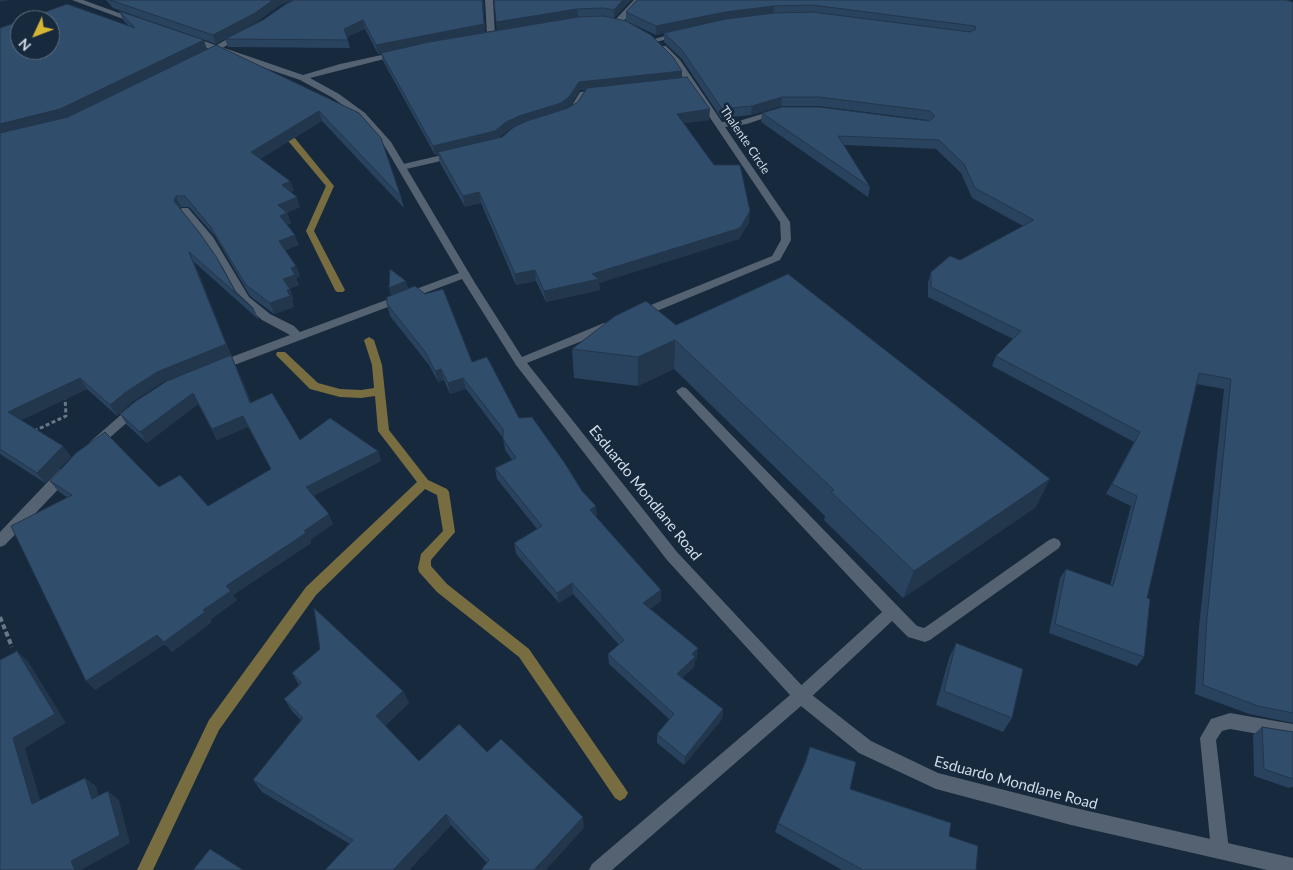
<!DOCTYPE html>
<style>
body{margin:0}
#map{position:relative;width:1293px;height:870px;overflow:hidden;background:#17293c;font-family:Lato,sans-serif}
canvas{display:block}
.north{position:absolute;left:10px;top:10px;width:50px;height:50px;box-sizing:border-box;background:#17293c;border:1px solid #617081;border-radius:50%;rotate:227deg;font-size:14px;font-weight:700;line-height:20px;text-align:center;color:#d0dbe8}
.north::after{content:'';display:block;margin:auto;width:18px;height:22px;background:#d6b534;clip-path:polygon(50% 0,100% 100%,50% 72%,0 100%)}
</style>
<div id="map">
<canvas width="1293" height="870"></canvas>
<div class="north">N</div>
</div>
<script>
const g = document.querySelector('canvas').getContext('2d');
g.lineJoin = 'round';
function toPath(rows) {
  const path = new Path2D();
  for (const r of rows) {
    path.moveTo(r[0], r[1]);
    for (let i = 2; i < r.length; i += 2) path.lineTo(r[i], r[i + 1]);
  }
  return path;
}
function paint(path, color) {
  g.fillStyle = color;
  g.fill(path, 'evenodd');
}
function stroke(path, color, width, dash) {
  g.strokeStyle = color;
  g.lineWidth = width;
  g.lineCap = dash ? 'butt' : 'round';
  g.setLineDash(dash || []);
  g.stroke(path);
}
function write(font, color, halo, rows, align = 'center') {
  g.font = font + ' Lato,sans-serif';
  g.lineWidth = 5;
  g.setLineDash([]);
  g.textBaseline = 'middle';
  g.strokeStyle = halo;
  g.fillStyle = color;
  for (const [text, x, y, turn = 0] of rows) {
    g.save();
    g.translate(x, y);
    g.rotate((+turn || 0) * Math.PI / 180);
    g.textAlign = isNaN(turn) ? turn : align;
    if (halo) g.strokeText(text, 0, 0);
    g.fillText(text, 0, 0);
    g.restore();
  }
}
paint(toPath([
 [279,126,285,126,334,186,314,231,345,290,343,292,337,292,335,290,306,231,326,186,279,130,279,126],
 [369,337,374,340,382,365,389,430,428,480,447,489,449,492,455,532,431,560,431,566,447,584,529,649,625,788,628,793,625,798,620,801,615,798,519,657,437,592,419,572,418,568,421,554,443,531,437,495,425,489,316,595,219,730,153,870,137,870,209,720,306,587,417,482,378,431,375,396,361,398,340,397,310,389,276,355,277,352,285,352,318,383,340,389,361,390,374,388,372,365,364,340,369,337]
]), '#786c41');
stroke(toPath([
 [34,431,66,416,65,397]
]), '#697889', 3, [4, 2.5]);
stroke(toPath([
 [0,617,12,647]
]), '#697889', 4, [5, 3]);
paint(toPath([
 [485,0,493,0,495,35,491,37,487,35,485,0],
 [634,0,642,0,620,25,614,25,614,21,634,0],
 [237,33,244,35,219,50,212,48,237,33],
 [599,90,602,90,602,94,586,96,577,111,570,116,564,116,563,114,571,107,580,92,599,90],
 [455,152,459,155,458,157,402,170,397,167,399,165,455,152],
 [682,387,686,388,917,626,924,628,930,624,1049,540,1054,538,1059,540,1061,544,1059,548,930,640,925,642,908,637,892,621,807,701,801,703,795,701,793,696,795,691,882,612,678,394,676,391,682,387],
 [1230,713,1293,724,1293,740,1230,729,1222,731,1216,740,1229,850,1226,856,1220,859,1214,856,1211,850,1200,738,1211,719,1230,713]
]), '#556271');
paint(toPath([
 [72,0,83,0,141,21,134,23,72,0],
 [679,32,683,34,682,36,655,42,651,40,679,32],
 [186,37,192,37,303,75,340,64,400,51,400,55,310,78,339,94,365,113,391,142,475,283,522,357,604,323,612,323,614,326,612,329,527,363,677,552,807,691,871,741,938,773,1071,807,1293,858,1293,870,1267,870,1071,825,936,789,859,753,801,706,612,870,589,870,592,864,790,695,667,560,516,365,462,279,221,370,213,370,211,367,213,364,290,335,262,320,241,301,223,268,205,241,180,210,182,208,188,208,213,237,249,297,270,314,294,326,300,332,459,273,384,145,359,117,333,98,300,80,186,41,186,37],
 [660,46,666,46,680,60,722,122,742,120,778,109,782,112,747,124,725,127,790,222,791,240,780,260,640,318,635,314,636,311,772,256,781,240,780,222,674,64,659,48,660,46],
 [135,405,141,409,139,412,98,448,90,448,88,445,90,442,131,406,135,405],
 [65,468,70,469,71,473,70,477,5,545,0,547,0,532,60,469,65,468]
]), '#556271');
paint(toPath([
 [106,0,483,0,485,32,497,30,494,0,631,0,614,18,682,71,682,77,709,120,684,123,749,222,739,239,599,283,600,290,546,302,536,281,516,285,481,203,465,207,440,163,438,154,435,155,383,61,381,53,378,54,365,29,347,37,350,48,228,47,225,39,216,44,113,8],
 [293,0,263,20,228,37,258,21,280,5],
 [580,90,585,90,578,102,568,108,563,110,570,106],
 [514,127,502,137,498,138,507,131],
 [637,0,1293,2,1293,723,1249,714,1195,694,1199,627,1224,389,1196,384,1147,598,1144,657,1137,666,1049,633,1060,578,1066,569,1110,585,1131,506,1106,494,1134,442,992,366,996,356,1013,339,928,297,928,282,931,272,960,260,1023,226,972,198,961,173,936,149,844,145,870,187,868,197,761,122,762,113,928,120,818,106,781,106,751,115,721,118,682,59,664,42,664,33,656,35,626,21,626,12],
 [119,11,207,49,359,113,401,197,404,208,322,121,260,159,290,181,294,191,291,192,300,207,287,213,291,223,287,225,299,245,285,250,296,266,300,276,296,278,299,285,289,289,294,300,292,300,294,307,274,314,250,296,215,236,189,207,181,207,180,208,235,291,254,309,259,320,194,262,231,355,163,382,132,402,117,416,87,389,21,420,63,446,71,457,45,483,0,454,0,28,129,26,123,20],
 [406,281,408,289,472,362,519,418,661,601,650,609,697,658,695,660,694,667,682,678,723,709,722,719,684,765,657,743,657,734,669,719,609,664,608,654,619,645,573,594,559,603,516,554,514,543,537,529,497,479,495,468,512,460,505,450,503,438,466,389,450,394,444,380,438,382,429,365,390,316,387,304],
 [676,325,1036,507,903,598,824,520,825,516,674,369,638,386,574,378,572,349],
 [236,366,251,402,300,440,378,451,381,461,313,496,333,524,310,540,311,543,233,595,237,600,210,620,212,622,172,652,165,644,95,690,68,498,58,491,50,481,159,487,208,506,271,469,248,427,217,440,198,404,147,443,127,425,120,414],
 [956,643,1012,718,1003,732,936,705,949,658],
 [292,673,403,691,409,703,385,726,419,761,487,752,584,828,487,863,451,825,409,870,325,870,350,844,262,792,253,780,301,720,292,711,284,699,299,685],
 [1262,727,1293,732,1293,787,1291,787,1289,788,1254,776,1253,735],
 [810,747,850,789,949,836,976,870,842,870,775,832,778,823,804,765]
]), '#29425d');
paint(toPath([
 [0,0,10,0,0,2],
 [273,0,295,0,280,5,258,21,216,44,213,35],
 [483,0,485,33,378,54,376,45],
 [623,0,631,0,614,18,614,10],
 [774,6,773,14,725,20,656,35,656,26,725,12],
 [577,9,578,17,497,31,496,22],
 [363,20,365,29,346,37,344,29],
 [204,40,207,49,65,119,0,135,0,124],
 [682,71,682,79,580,90,570,106,561,111,520,124,507,131,496,140,435,155,433,146,506,122,519,116,579,82],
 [782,97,781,106,751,115,752,106],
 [710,109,709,120,677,124,677,114],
 [319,111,322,121,254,162,251,152],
 [290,181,294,191,285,195,282,185],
 [479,192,481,203,465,207,463,196],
 [176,196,181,207,179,211,174,201],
 [297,197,300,207,287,213,291,223,284,226,280,216,278,205],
 [750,211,749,222,739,239,599,283,600,290,546,302,544,291,592,274],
 [295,235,299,245,283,251,279,241],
 [189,252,231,355,163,382,132,402,117,416,110,405],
 [296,266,300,276,296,278,299,285,287,290,283,279,291,268],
 [535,270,536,281,516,285,515,274],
 [406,281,408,290,391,296,389,288],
 [290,289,294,300,292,300,294,307,274,314,270,303,287,290],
 [675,340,674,369,638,386,638,357],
 [231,355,236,366,255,413,250,403],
 [441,369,444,380,438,382,435,371],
 [80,378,87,389,16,423,8,412],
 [463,378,466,389,450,394,448,383],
 [193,393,198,404,147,443,140,432],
 [243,416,248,427,217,440,212,429],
 [63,446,71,457,45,483,37,473],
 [378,451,381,461,310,498,306,487],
 [1050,479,1036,507,903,598,914,571],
 [596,506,597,517,590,510],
 [329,514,333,524,310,540,311,543,233,595,237,600,210,620,212,622,172,652,164,642,203,610,226,586,304,531],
 [572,583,573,594,559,603,557,593],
 [661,590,661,601,643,613,643,603],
 [157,635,165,644,95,690,86,681],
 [698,648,697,658,695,660,694,667,676,684,677,674,692,654],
 [17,651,28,661,66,723,25,748,44,813,32,804,13,738],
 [403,691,409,703,383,728,376,716],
 [723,709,722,719,684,765,685,757],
 [85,778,96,786,102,808,92,799],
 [108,791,119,800,130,843,83,869,83,870,75,870,71,861],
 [446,814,451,825,409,870,393,870],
 [583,817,584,828,546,870,534,870]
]), '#22364c');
const building = toPath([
 [110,0,273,0,255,13,213,35,110,0],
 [294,0,482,0,484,24,376,45,363,20,344,29,348,40,225,39,263,20,286,4,294,0],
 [494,0,623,0,614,10,604,8,577,9,496,22,494,0],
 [637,0,1286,0,1293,2,1293,713,1258,706,1203,685,1207,618,1231,379,1199,373,1147,598,1150,599,1144,657,1055,624,1066,569,1113,586,1137,496,1112,484,1140,432,996,356,1021,331,931,287,931,272,950,256,960,260,1034,220,975,188,964,164,939,140,838,136,870,187,762,113,782,107,819,107,929,121,935,116,930,111,819,97,782,97,752,106,722,109,682,50,664,33,726,19,774,13,812,12,970,32,976,29,975,26,812,5,774,6,725,12,656,26,626,12,637,0],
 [67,4,135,28,119,11,204,40,60,109,0,124,0,28,20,21,20,50,50,50,50,20,23,20,67,4],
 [604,16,626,21,651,35,673,57,682,71,579,82,569,97,561,103,519,116,506,122,495,131,433,146,381,53,429,42,578,17,604,16],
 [216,45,359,113,381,138,401,197,319,111,251,152,290,181,282,185,297,197,278,205,287,213,280,216,295,235,279,241,296,266,291,268,295,275,283,279,290,289,287,290,290,296,270,303,246,285,210,226,185,196,176,196,174,201,199,232,217,258,235,291,254,309,189,252,226,344,157,372,126,392,110,405,80,378,8,412,63,446,37,473,0,449,0,133,68,117,216,45],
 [687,77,710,109,677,114,714,165,740,165,750,211,740,228,592,274,599,279,544,291,535,270,515,274,479,192,463,196,438,152,502,137,514,127,527,121,568,108,578,102,587,88,687,77],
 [390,269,406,281,389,288,390,269],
 [788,274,1050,479,914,571,831,492,834,490,675,340,638,357,572,349,615,316,646,301,676,325,788,274],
 [415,286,425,294,443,289,472,362,487,357,519,418,532,417,566,465,582,491,596,506,590,510,661,590,643,603,698,648,692,654,695,657,677,674,723,709,685,757,657,734,674,714,608,654,624,640,572,583,557,593,514,543,542,526,495,468,516,458,503,439,503,429,463,378,448,383,441,369,435,371,426,353,387,304,387,297,415,286],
 [231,355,250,403,272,393,300,440,330,418,378,451,306,487,329,514,304,531,306,533,226,586,231,591,203,610,205,612,164,642,157,635,86,681,11,526,72,495,50,481,76,453,105,432,159,487,180,475,208,506,271,469,243,416,212,429,193,393,140,432,120,414,136,401,167,381,231,355],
 [314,608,403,691,376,716,419,761,459,724,487,752,501,739,583,817,534,870,481,870,489,860,446,814,393,870,325,870,353,840,253,780,303,718,284,699,302,683,292,673,320,649,314,608],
 [956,643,1023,669,1012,718,944,691,956,643],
 [17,651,55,714,13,738,32,804,85,778,92,799,108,791,120,835,71,861,75,870,0,870,0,660,17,651],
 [1262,727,1293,732,1293,779,1264,769,1262,727],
 [810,747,856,762,850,789,951,823,949,836,978,846,976,870,863,870,778,823,806,761,810,747],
 [210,849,243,870,193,870,210,849]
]);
paint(building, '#304d6c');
stroke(building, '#22364c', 1);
write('12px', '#d0dbe8', '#17293c', [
 ["Thalente Circle",745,140,56]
]);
write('15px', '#d0dbe8', '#17293c', [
 ["Esduardo Mondlane Road",645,493,51],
 ["Esduardo Mondlane Road",1016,783,15]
]);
</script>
